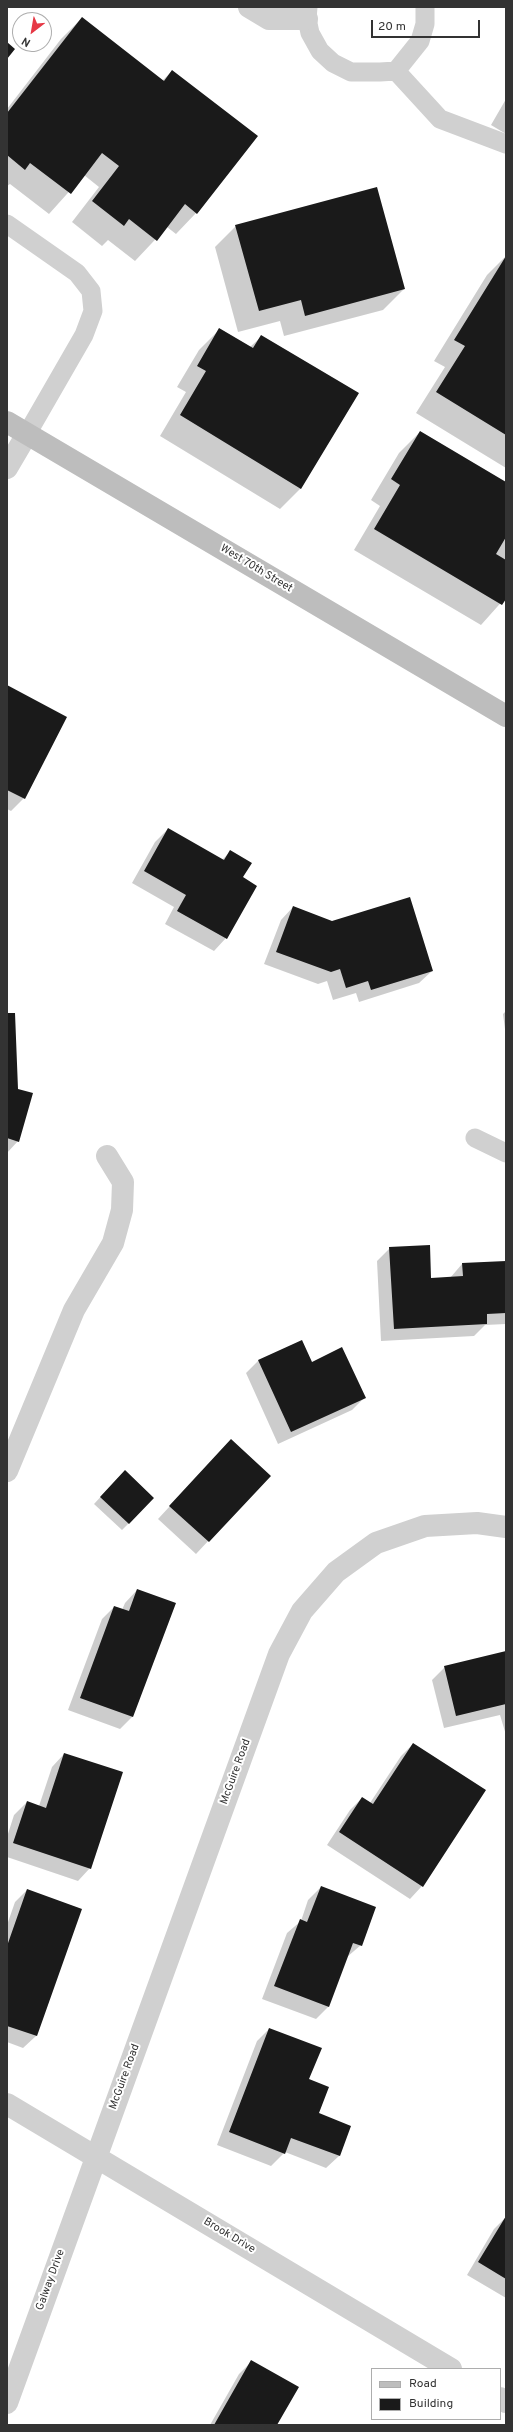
<!DOCTYPE html>
<style>
body{margin:0}
#map{position:relative;width:513px;height:2432px;overflow:hidden;background:#fff;font-family:Overpass,sans-serif}
canvas{display:block}
.frame{position:absolute;inset:0;border:8px solid #333;pointer-events:none}
.legend{position:absolute;left:371px;top:2368px;width:130px;height:52px;box-sizing:border-box;background:#fff;border:1px solid #adadad;margin:0;padding:5px 7px;list-style:none;font-size:12px;color:#333}
.legend li{display:flex;align-items:center;gap:8px;height:20px}
.legend b{width:20px;border:1px solid #adadad}
.north{position:absolute;left:12px;top:12px;width:40px;height:40px;box-sizing:border-box;background:#fff;border:1px solid #adadad;border-radius:50%;rotate:211deg;font-size:11px;font-weight:700;line-height:16px;text-align:center;color:#333}
.north::after{content:'';display:block;margin:auto;width:14px;height:18px;background:#e63946;clip-path:polygon(50% 0,100% 100%,50% 72%,0 100%)}
.scale{position:absolute;left:371px;top:20px;width:109px;height:18px;box-sizing:border-box;border:2px solid #333;border-top:0;padding-left:5px;font-size:12px;line-height:14px;white-space:nowrap;color:#333;-webkit-text-stroke:3px #fff;paint-order:stroke}
</style>
<div id="map">
<canvas width="513" height="2432"></canvas>
<div class="frame"></div>
<ul class="legend">
<li><b style="height:5px;background:#bdbdbd"></b>Road</li>
<li><b style="height:11px;background:#1a1a1a"></b>Building</li>
</ul>
<div class="north">N</div>
<div class="scale">20 m</div>
</div>
<script>
const g = document.querySelector('canvas').getContext('2d');
g.lineJoin = 'round';
function paint(path, color) {
  g.fillStyle = color;
  g.fill(path, 'evenodd');
}
function toPath(rows) {
  const path = new Path2D();
  for (const r of rows) {
    path.moveTo(r[0], r[1]);
    for (let i = 2; i < r.length; i += 2) path.lineTo(r[i], r[i + 1]);
  }
  return path;
}
function stroke(path, color, width, dash) {
  g.strokeStyle = color;
  g.lineWidth = width;
  g.lineCap = dash ? 'butt' : 'round';
  g.setLineDash(dash || []);
  g.stroke(path);
}
function write(font, color, halo, rows, align = 'center') {
  g.font = font + ' Overpass,sans-serif';
  g.lineWidth = 4;
  g.setLineDash([]);
  g.textBaseline = 'middle';
  g.strokeStyle = halo;
  g.fillStyle = color;
  for (const [text, x, y, turn = 0] of rows) {
    g.save();
    g.translate(x, y);
    g.rotate((+turn || 0) * Math.PI / 180);
    g.textAlign = isNaN(turn) ? turn : align;
    if (halo) g.strokeText(text, 0, 0);
    g.fillText(text, 0, 0);
    g.restore();
  }
}
paint(toPath([
 [82,18,162,81,172,71,196,213,176,234,167,227,135,261,108,240,102,246,72,222,99,187,84,175,49,214,10,184,7,186,7,109,61,39],
 [506,99,506,134,491,125],
 [236,226,404,289,383,310,284,336,280,321,238,332,215,247],
 [506,256,506,468,416,413,445,367,434,361,487,275],
 [220,329,250,347,262,336,301,488,280,509,160,436,186,392,177,387,199,350],
 [420,432,506,483,506,597,481,625,354,550,380,506,371,500,399,453],
 [7,686,24,798,11,811,7,809],
 [168,829,222,860,230,852,242,878,226,938,214,951,165,924,174,907,132,883,155,842],
 [293,907,432,971,419,983,359,1002,356,993,333,1000,327,981,318,984,264,964,281,920],
 [506,1011,506,1037,503,1014],
 [7,1014,18,1141,7,1153],
 [390,1248,431,1279,450,1278,462,1264,506,1262,506,1324,485,1325,474,1336,381,1341,377,1261],
 [301,1341,311,1363,365,1397,352,1410,278,1444,246,1373,258,1361],
 [219,1453,269,1476,196,1554,158,1519],
 [118,1478,129,1523,122,1530,94,1504],
 [137,1590,174,1604,132,1717,120,1729,68,1710,102,1619,114,1607,122,1610,125,1603],
 [506,1652,506,1735,500,1715,444,1728,432,1680,445,1667],
 [413,1744,422,1886,410,1899,327,1845,350,1810,362,1798,370,1803,401,1756],
 [64,1754,90,1868,78,1881,7,1857,7,1837,14,1815,27,1802,39,1806,52,1767],
 [321,1887,361,1945,347,1957,328,2007,316,2019,262,1999,287,1933,301,1921,308,1900],
 [27,1890,81,1909,36,2036,23,2048,7,2042,7,1925,15,1902],
 [269,2029,308,2080,318,2114,350,2126,339,2156,326,2168,285,2152,271,2166,217,2145,257,2041],
 [506,2217,506,2298,467,2275,494,2229],
 [251,2362,276,2425,210,2425,239,2374]
]), '#0003');
paint(toPath([
 [82,17,164,81,172,70,258,136,197,214,185,204,157,241,129,219,124,226,92,201,119,166,102,153,71,194,30,163,25,170,7,155,7,113],
 [7,42,15,49,7,59],
 [377,187,405,289,305,316,301,300,259,311,235,225],
 [506,256,506,435,436,392,465,346,454,340],
 [219,328,253,348,261,335,359,393,301,489,180,415,206,371,197,366],
 [420,431,506,482,506,537,496,554,506,560,506,599,502,605,374,529,400,485,391,479],
 [7,685,67,717,25,799,7,790],
 [168,828,224,860,230,850,252,863,243,877,257,886,227,939,177,911,186,895,144,871],
 [410,897,433,971,371,990,368,981,346,988,340,969,331,972,276,952,293,906,332,921],
 [7,1013,15,1013,18,1089,33,1093,19,1142,7,1138],
 [430,1245,431,1278,463,1276,462,1263,506,1261,506,1313,487,1314,487,1324,394,1329,389,1247],
 [302,1340,312,1362,342,1347,366,1398,291,1432,258,1360],
 [231,1439,271,1476,209,1542,169,1506],
 [125,1470,154,1498,129,1524,100,1497],
 [137,1589,176,1603,133,1717,80,1698,114,1606,129,1611],
 [506,1651,506,1704,456,1716,444,1666],
 [413,1743,486,1790,423,1887,339,1832,362,1797,373,1804],
 [64,1753,123,1772,91,1869,13,1843,27,1801,46,1808],
 [321,1886,376,1907,362,1946,353,1943,329,2007,274,1986,300,1919,307,1922],
 [27,1889,82,1909,37,2036,7,2026,7,1946],
 [269,2028,322,2048,309,2079,329,2087,319,2113,351,2126,340,2156,291,2138,285,2154,229,2132],
 [506,2216,506,2279,478,2262],
 [251,2360,299,2387,277,2425,214,2425]
]), '#1a1a1a');
stroke(toPath([
 [308,7,307,19,310,33,320,51,333,63,351,72,380,72,396,71,420,41,425,24,425,7],
 [396,71,440,119,506,144],
 [7,224,77,273,91,291,93,311,84,335,27,434],
 [475,1138,506,1153]
]), '#d0d0d0', 19);
stroke(toPath([
 [249,7,269,19,307,19],
 [7,468,27,434],
 [7,1471,74,1310,113,1243,122,1210,123,1182,107,1156],
 [7,2104,451,2369],
 [500,2398,506,2402],
 [7,2403,279,1654,302,1611,336,1572,376,1543,425,1526,477,1523,506,1527]
]), '#d0d0d0', 22);
stroke(toPath([
 [7,422,506,716]
]), '#bdbdbd', 22);
write('11px', '#333', '#fff', [
 ["West 70th Street",256,569,31],
 ["McGuire Road",236,1772,-70],
 ["McGuire Road",125,2077,-70],
 ["Brook Drive",229,2236,31],
 ["Galway Drive",51,2280,-70]
]);
</script>
